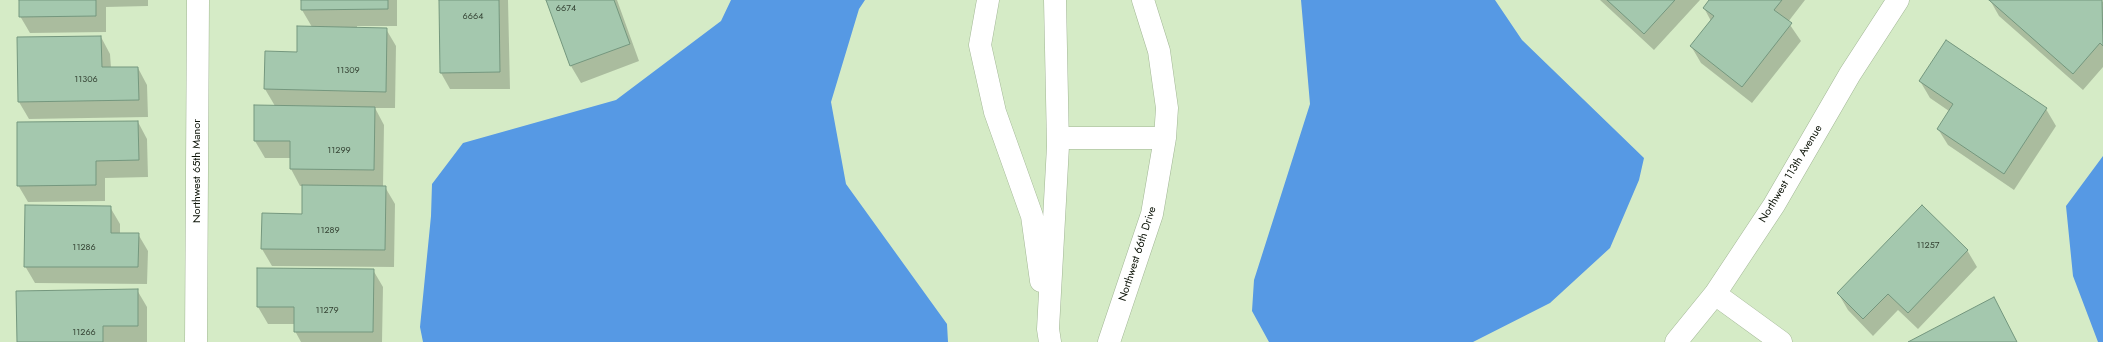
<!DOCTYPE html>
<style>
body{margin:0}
canvas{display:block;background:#d5ebc6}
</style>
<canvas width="2103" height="342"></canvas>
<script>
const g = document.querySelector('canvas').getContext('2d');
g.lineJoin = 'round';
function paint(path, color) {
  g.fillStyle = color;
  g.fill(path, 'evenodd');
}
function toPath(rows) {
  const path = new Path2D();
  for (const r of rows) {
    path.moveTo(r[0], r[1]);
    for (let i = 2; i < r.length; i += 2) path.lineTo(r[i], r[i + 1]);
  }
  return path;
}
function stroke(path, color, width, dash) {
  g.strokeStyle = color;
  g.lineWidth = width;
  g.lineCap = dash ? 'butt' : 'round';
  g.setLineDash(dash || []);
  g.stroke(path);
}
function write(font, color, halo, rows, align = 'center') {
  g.font = font + ' Jost,sans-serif';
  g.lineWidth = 3;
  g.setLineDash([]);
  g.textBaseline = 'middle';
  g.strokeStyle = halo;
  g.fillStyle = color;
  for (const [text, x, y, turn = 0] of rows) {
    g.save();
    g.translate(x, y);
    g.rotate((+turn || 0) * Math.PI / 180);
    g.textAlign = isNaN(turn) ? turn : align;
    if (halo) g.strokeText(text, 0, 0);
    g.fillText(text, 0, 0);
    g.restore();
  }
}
paint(toPath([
 [731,0,865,0,859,9,831,102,846,184,947,324,948,342,423,342,420,327,431,216,432,184,463,143,616,100,721,21],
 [1301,0,1495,0,1522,40,1644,158,1639,180,1610,248,1550,303,1473,342,1269,342,1252,311,1254,280,1310,104],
 [2103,156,2103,342,2098,342,2073,276,2066,206]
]), '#5699e4');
paint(toPath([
 [20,0,148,0,148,6,106,7,106,32,30,33,20,16],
 [302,0,397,0,397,26,357,26,357,28,386,29,396,46,395,108,375,108,384,125,383,187,385,187,395,204,394,267,272,266,262,249,303,215,303,186,300,186,291,169,291,158,265,158,255,141,275,106,265,89,266,52,298,53,312,27,302,10],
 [440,0,508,0,510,89,450,89,441,73],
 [547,0,617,0,639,61,581,83,571,66],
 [1600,0,1700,0,1654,50],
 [1710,0,1805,0,1788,22,1801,41,1752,103,1701,63,1691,46,1711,21,1704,8],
 [1990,0,2100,0,2103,2,2103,67,2083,90,1999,16],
 [101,37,110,54,111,68,138,68,147,85,148,117,29,119,19,102,18,38],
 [1920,81,2046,109,2056,126,2014,190,1948,145,1938,129,1949,111,1930,98],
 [138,122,147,139,148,177,105,178,105,201,28,202,18,185],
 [110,207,120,224,120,234,138,234,148,251,147,284,35,283,25,266],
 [1967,250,1977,267,1918,329,1898,310,1873,336,1848,310,1838,293],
 [258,269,373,270,383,287,382,342,301,342,295,331,295,324,268,324,258,307],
 [137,290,147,307,147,342,18,342],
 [1994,298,2017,342,1910,342]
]), '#0003');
const building = toPath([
 [19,0,96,0,96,16,19,17,19,0],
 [301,0,388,0,388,9,301,10,301,0],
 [439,0,499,0,500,72,440,73,439,0],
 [546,0,614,0,630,44,570,66,546,0],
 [1607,0,1675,0,1644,34,1607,0],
 [1709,0,1782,0,1774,10,1792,23,1742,87,1690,46,1714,16,1703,8,1709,0],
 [1989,0,2102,0,2103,46,2100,43,2073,74,1989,0],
 [297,26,387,28,386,92,264,89,265,51,297,52,297,26],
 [101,36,102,67,138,67,139,100,18,102,17,37,101,36],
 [1946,40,2047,108,2004,174,1937,129,1953,104,1919,81,1946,40],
 [254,105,375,107,374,170,290,169,290,141,254,141,254,105],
 [138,121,139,160,96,161,96,185,17,186,17,122,138,121],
 [302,185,386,186,385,250,261,249,262,213,302,214,302,185],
 [25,205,111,206,111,233,139,233,138,267,24,267,25,205],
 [1922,205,1968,250,1908,313,1888,294,1863,319,1837,293,1922,205],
 [257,268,374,269,373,332,294,332,294,307,257,307,257,268],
 [138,289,138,326,103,326,103,342,17,342,16,291,138,289],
 [1994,297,2017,342,1908,342,1994,297]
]);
paint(building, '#a4c8ae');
stroke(building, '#74977e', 1);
const minor = toPath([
 [988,0,980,45,995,112,1032,216,1041,281],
 [1058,138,1165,138],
 [1715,294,1781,342],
 [196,342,198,0],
 [1050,342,1048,329,1058,146,1055,0],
 [1109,342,1152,214,1165,138,1167,108,1159,51,1143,0],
 [1676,342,1715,294,1774,205,1850,74,1898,0]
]);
stroke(minor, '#a1b694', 23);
stroke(minor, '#fff', 22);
write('9px', '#334132', null, [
 ["6674",566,9],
 ["6664",473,17],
 ["11309",348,71],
 ["11306",86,80],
 ["11299",339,151],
 ["11289",328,231],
 ["11257",1928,246],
 ["11286",84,248],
 ["11279",327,311],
 ["11266",84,333]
]);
write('11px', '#0d1408', '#fff', [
 ["Northwest 65th Manor",197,171,-90],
 ["Northwest 113th Avenue",1791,174,-59],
 ["Northwest 66th Drive",1138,254,-72]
]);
</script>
